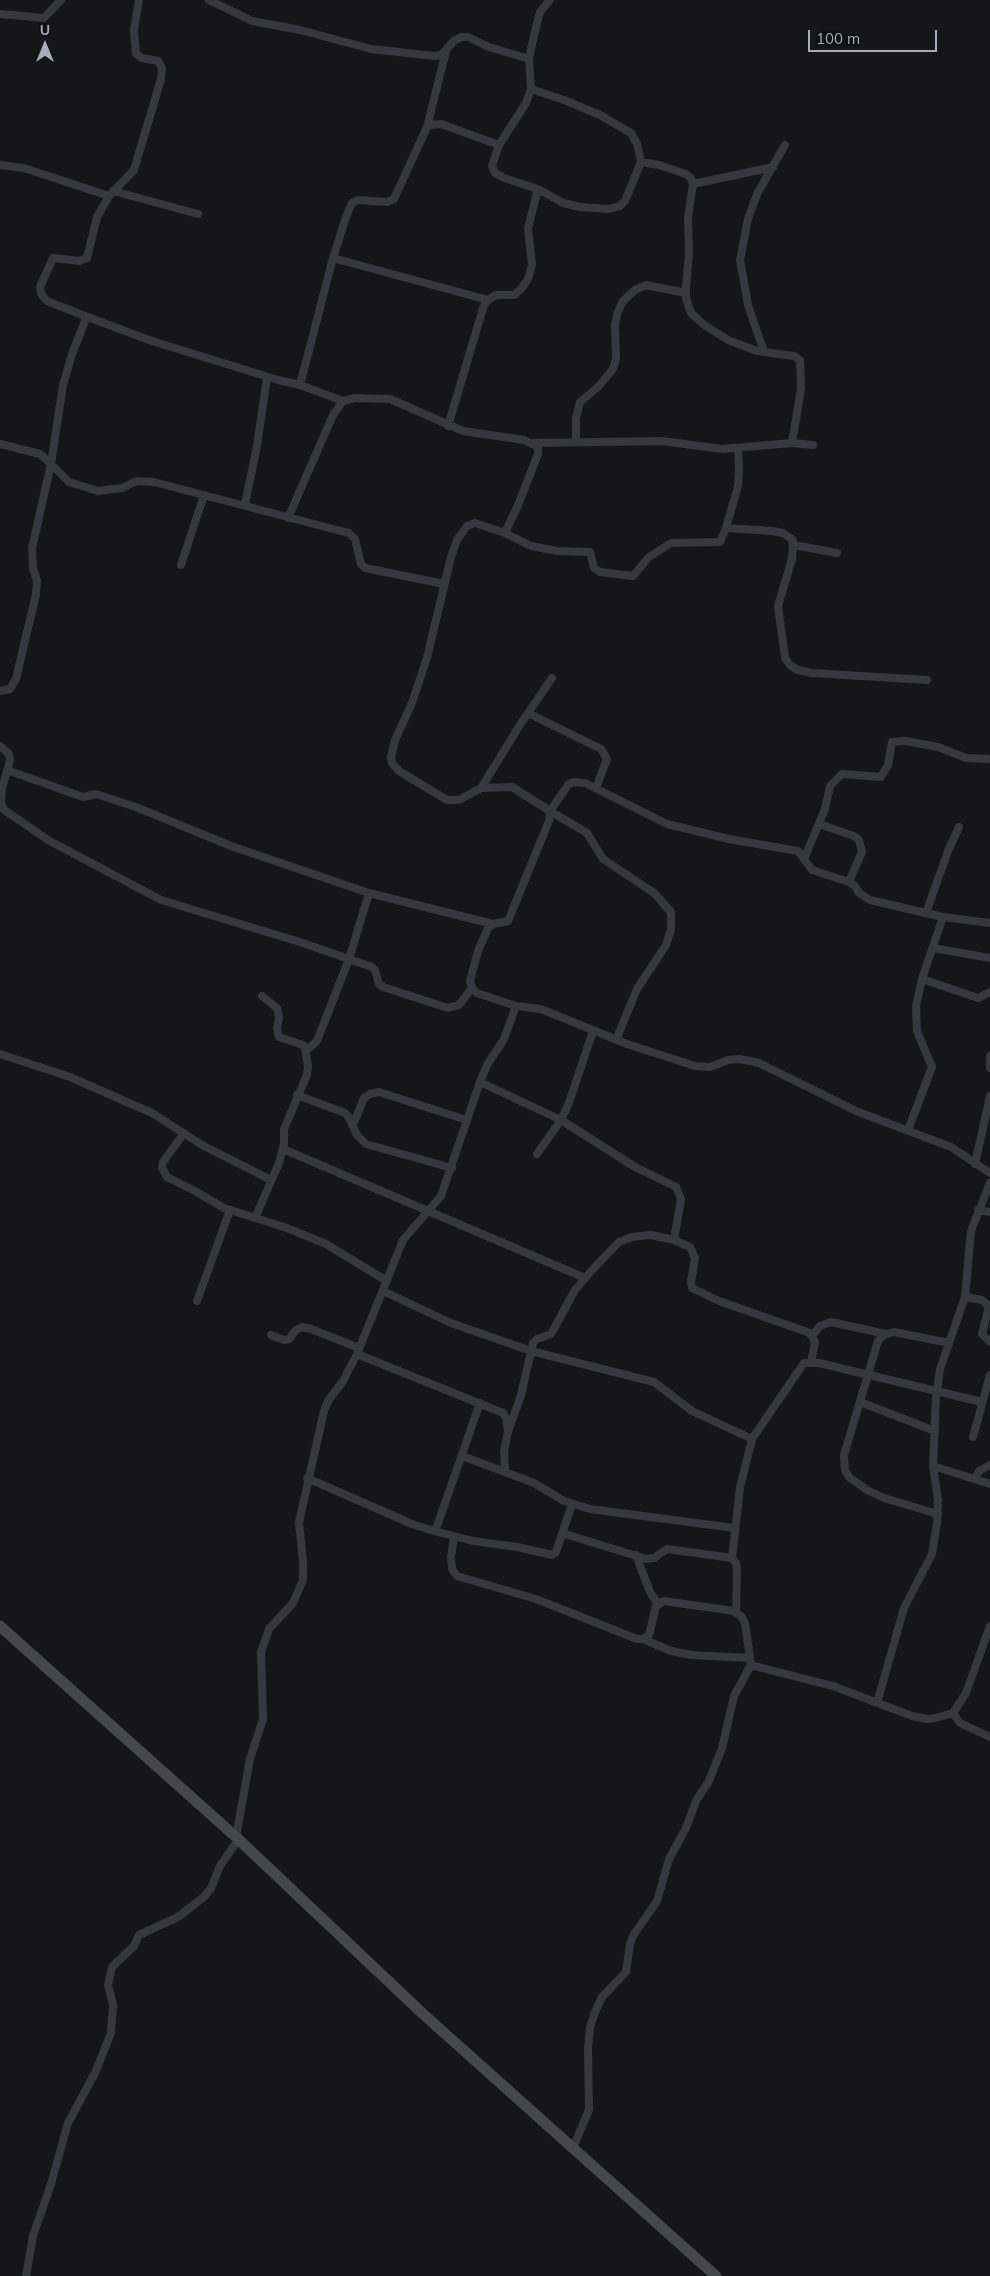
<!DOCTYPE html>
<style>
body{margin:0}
#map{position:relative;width:990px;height:2276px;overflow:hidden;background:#161618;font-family:Mulish,sans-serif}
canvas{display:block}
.north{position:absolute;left:20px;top:20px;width:50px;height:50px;-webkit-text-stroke:4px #111113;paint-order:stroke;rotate:0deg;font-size:14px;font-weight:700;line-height:20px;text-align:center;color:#a8adb8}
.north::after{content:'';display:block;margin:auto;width:18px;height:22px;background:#a8adb8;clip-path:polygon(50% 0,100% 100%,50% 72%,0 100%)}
.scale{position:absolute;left:808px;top:30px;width:129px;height:22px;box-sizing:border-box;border:2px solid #a8adb8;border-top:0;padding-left:6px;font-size:15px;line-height:18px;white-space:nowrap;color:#a8adb8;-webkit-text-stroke:4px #111113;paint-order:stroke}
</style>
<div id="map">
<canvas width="990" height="2276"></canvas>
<div class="north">U</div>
<div class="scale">100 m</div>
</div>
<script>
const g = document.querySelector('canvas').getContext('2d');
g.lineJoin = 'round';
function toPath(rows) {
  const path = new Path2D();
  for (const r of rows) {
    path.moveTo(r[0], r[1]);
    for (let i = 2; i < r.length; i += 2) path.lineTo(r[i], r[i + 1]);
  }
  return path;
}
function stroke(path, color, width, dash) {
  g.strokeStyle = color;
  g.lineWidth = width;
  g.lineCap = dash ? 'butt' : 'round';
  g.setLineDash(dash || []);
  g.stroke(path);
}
stroke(toPath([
 [209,0,252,21,300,30,371,49,434,56,441,55,454,41,461,37,468,37,489,47,529,59],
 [0,14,44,18,61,0],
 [531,89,564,100,600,115,631,133,637,144,641,162],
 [427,127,446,51],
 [0,165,24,168,109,196],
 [693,184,773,167],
 [538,189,563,203,580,207,609,209,620,206,625,201,641,162,659,165,686,174,691,178,693,184,688,218,689,253,686,288,686,298,691,313,703,324,728,340,757,351,794,356,800,360,801,389,792,443],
 [113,191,198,214],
 [333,258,488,300],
 [85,316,149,340,278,380,300,385,343,401],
 [764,352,748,305,740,260,748,219,757,194,785,145],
 [300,385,333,258,346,217,352,203,358,200,387,202,394,199,427,127,430,125,441,124,499,145],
 [448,426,484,305,488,300,496,295,514,295,521,289,528,279,532,265,528,228,538,189,504,178,495,173,492,166,499,145,526,103,531,89,529,59,534,35,540,12,550,0],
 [576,442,576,418,580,402,598,387,613,369,616,359,615,326,617,314,623,301,635,290,646,285,686,293],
 [534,443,662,441,722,449,792,443,813,445],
 [0,444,40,454,51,464,63,385,72,354,85,321,85,316,47,301,41,294,40,287,53,258,79,261,87,258,97,217,109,196,134,170,161,79,162,68,158,61,142,58,136,54,134,30,139,0],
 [245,504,257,446,267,377],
 [288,518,333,415,343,401,355,398,390,399,463,431,524,440,538,447,538,454,518,505,505,533,475,523,467,526,457,540,451,557,427,658,412,703,395,740,391,757,392,763,399,771,447,800,459,800,481,788,512,787,550,811,549,821,508,921,493,924,488,928,478,951,470,981,472,988,477,993,516,1006],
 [726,528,772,531,783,533,793,540,792,559,778,606,785,658,790,665,798,670,812,673,927,680],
 [505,533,531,546,557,551,590,552,594,568,600,572,633,576,649,557,671,543,720,542,726,528,738,486,739,468,738,449],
 [794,545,837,553],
 [181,565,204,495],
 [0,691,10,689,16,679,36,594,37,581,33,568,32,548,51,464,69,482,98,491,122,488,137,481,154,482,337,530,349,533,355,539,361,564,365,568,444,584],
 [528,713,601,749,607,759,596,788],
 [0,746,9,754,10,760,2,789,1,801,3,809,48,840,161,900,300,942,372,967,375,970,379,984,383,987,448,1008,459,1005,472,988],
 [7,770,83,797,96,794,136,807,231,846,369,893,493,924],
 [481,788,520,725,552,678],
 [819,824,854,836,859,840,862,852,849,882],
 [804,859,825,809,830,786,842,774,881,777,888,765,892,742,905,741,938,747,966,758,990,759],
 [926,913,948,851,959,827],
 [943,917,990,923],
 [933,948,990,958],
 [922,979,978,998,990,992],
 [616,1040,637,989,666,945,671,929,671,912,654,893,603,859,587,833,550,811,568,785,573,782,585,783,667,824,729,839,798,851,812,870,849,882,855,886,859,893,870,900,943,917,922,979,916,1006,917,1031,932,1067,908,1130],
 [306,1051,317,1041,349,959,369,893],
 [0,1054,70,1077,152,1113,202,1145,271,1180],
 [990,1056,990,1068],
 [480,1082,561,1120,635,1167,676,1187,681,1199,674,1240],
 [297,1095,345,1113,348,1116,357,1135,366,1144,452,1168],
 [353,1125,364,1098,370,1094,379,1092,467,1120],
 [184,1133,163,1162,162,1168,167,1177,195,1191,224,1208,287,1228,326,1244,387,1281],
 [283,1149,585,1278],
 [537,1154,561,1120,569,1103,593,1031],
 [975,1164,990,1096],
 [978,1210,990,1212],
 [255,1218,279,1163,284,1144,284,1129,307,1075,308,1066,305,1048,303,1045,279,1037,277,1029,279,1018,277,1008,262,996],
 [383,1291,451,1323,531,1351,654,1382,692,1411,752,1439],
 [965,1297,982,1300,989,1306,982,1334,990,1342],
 [197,1301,230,1210],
 [271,1335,284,1340,289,1339,296,1330,302,1327,311,1329,359,1348],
 [813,1335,820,1326,831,1322,886,1334],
 [357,1354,503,1413,506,1418,508,1432,504,1451,505,1472,534,1483,564,1501,590,1509,734,1528],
 [860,1402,935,1431],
 [508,1432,521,1395,533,1343,537,1339,551,1334,575,1290,593,1269,619,1242,632,1237,651,1235,674,1240,690,1247,695,1258,691,1282,692,1288,719,1301,810,1333,815,1342,811,1362],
 [973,1437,990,1375],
 [462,1456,505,1472],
 [933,1466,990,1484],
 [307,1478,412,1524,434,1531,437,1526,480,1403],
 [975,1479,979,1471,990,1465],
 [938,1514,884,1498,867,1490,849,1477,845,1470,844,1455,878,1341,884,1335,894,1332,949,1343],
 [434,1531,473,1541,517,1547,552,1555,556,1552,572,1504],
 [562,1533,646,1559,654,1558,667,1549,732,1558,740,1487,752,1439,804,1363,819,1363,982,1402],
 [454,1537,451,1557,452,1569,457,1576,536,1599,637,1639,643,1639,649,1635,656,1606,664,1601,734,1611,741,1616,745,1623,751,1665,734,1696,722,1748,709,1781,696,1801,686,1828,669,1859,657,1901,633,1936,630,1944,626,1972,602,1997,595,2012,590,2027,588,2049,589,2110,573,2148],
 [636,1555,650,1592,658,1604],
 [732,1558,736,1563,737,1569,736,1613],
 [643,1639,671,1651,691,1655,750,1658],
 [751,1665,833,1686,912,1716,927,1719,936,1718,953,1713,966,1693,990,1626],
 [877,1703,904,1608,932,1554,937,1523,938,1500,933,1466,936,1398,940,1369,965,1297,971,1231,990,1183],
 [953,1713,960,1723,990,1737],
 [236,1837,250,1759,263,1719,261,1652,269,1629,293,1603,303,1580,303,1562,299,1522,324,1411,328,1401,343,1381,357,1354,403,1240,441,1196,480,1082,487,1065,504,1039,516,1006,541,1009,627,1044,695,1066,710,1067,728,1060,740,1059,759,1063,856,1111,951,1147,990,1173],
 [26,2276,33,2236,51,2184,68,2123,95,2073,111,2033,113,2005,108,1985,112,1967,134,1946,139,1935,178,1917,205,1896,211,1888,220,1866,238,1840]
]), '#37383d', 8);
stroke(toPath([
 [0,1626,236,1837,422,2013,716,2276]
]), '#45474d', 11);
</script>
